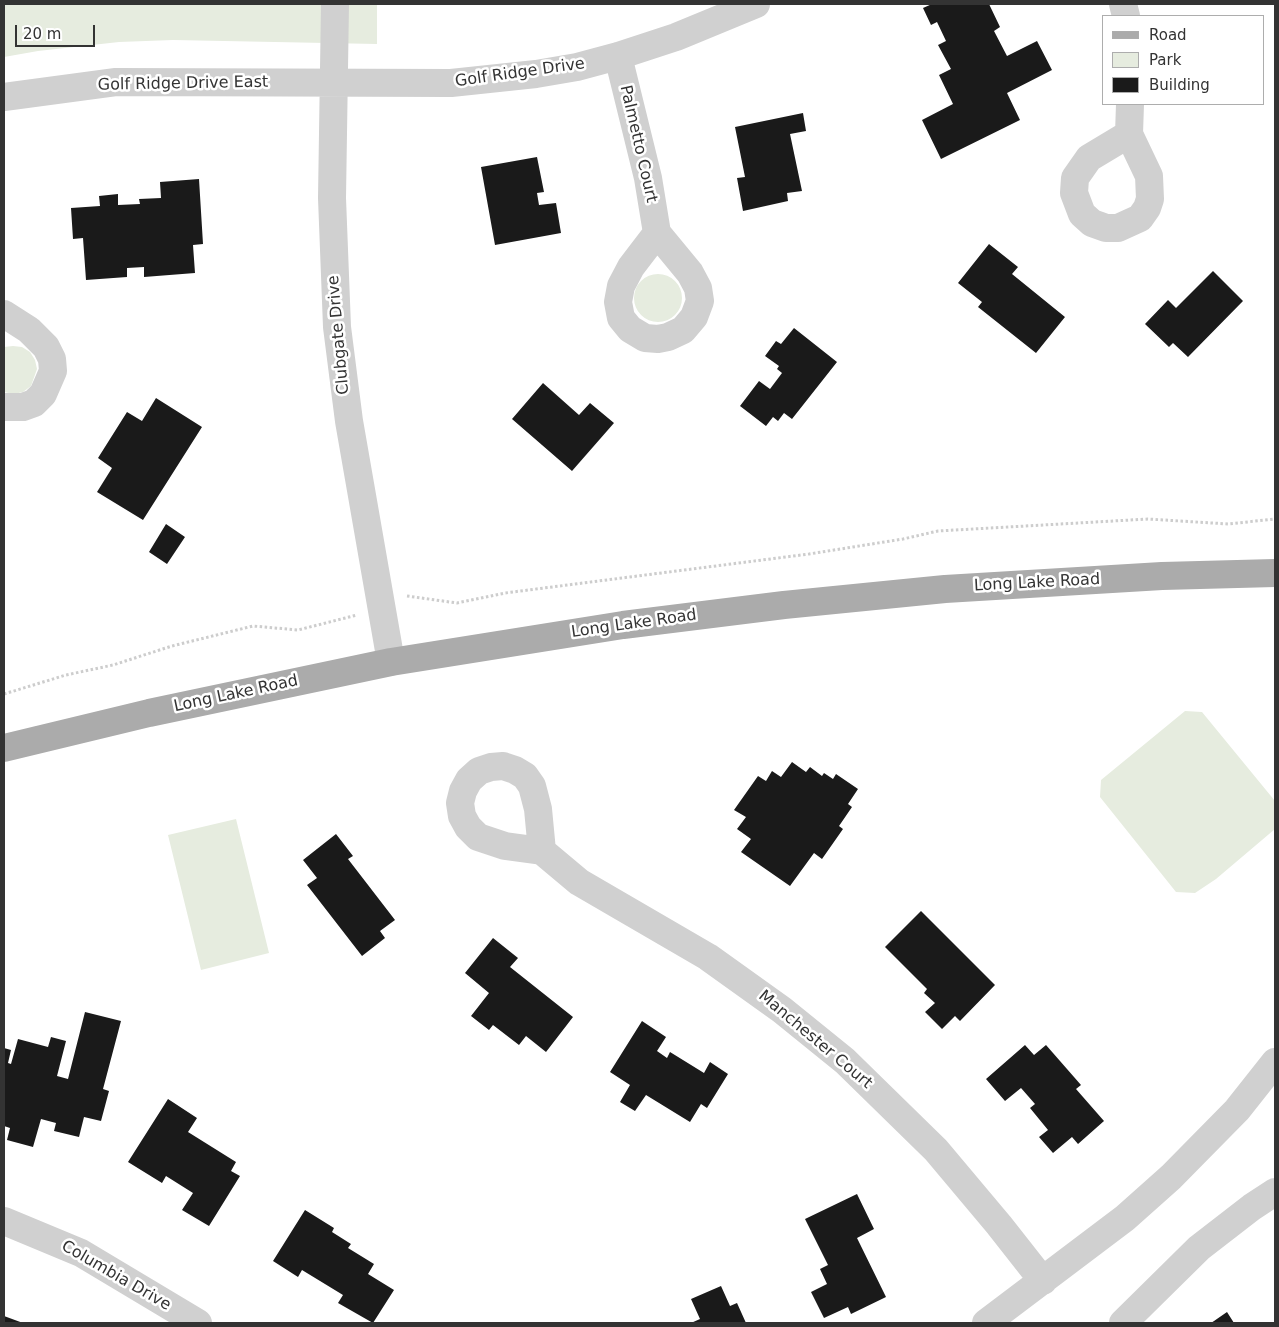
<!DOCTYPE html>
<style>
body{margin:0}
#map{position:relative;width:1279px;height:1327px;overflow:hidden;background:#fff;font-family:"DejaVu Sans",sans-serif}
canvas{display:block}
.frame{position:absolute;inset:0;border:5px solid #333;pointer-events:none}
.legend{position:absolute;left:1102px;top:15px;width:162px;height:90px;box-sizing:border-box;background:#fff;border:1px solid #adadad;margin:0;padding:6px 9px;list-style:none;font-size:15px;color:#333}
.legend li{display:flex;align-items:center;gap:10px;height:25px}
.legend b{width:25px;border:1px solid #adadad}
.scale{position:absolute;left:15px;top:25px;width:80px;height:22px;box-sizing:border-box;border:2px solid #333;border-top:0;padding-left:6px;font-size:15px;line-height:18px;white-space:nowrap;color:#333;-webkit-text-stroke:4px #fff;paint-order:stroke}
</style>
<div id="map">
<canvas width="1279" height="1327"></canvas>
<div class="frame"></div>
<ul class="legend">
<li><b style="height:6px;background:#ababab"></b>Road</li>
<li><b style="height:14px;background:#e6ecdf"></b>Park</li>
<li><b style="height:14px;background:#1a1a1a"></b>Building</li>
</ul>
<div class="scale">20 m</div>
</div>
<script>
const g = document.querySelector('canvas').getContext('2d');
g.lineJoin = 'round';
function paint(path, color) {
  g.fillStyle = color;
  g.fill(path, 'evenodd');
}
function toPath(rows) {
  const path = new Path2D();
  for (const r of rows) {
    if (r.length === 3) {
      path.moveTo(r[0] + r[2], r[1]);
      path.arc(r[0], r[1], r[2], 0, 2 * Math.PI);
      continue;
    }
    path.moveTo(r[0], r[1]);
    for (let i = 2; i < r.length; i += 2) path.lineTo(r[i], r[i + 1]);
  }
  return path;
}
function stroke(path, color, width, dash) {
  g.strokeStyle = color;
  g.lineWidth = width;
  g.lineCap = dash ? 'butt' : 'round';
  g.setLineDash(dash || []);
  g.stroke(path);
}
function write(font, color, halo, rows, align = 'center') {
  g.font = font + ' "DejaVu Sans",sans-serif';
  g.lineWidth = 5;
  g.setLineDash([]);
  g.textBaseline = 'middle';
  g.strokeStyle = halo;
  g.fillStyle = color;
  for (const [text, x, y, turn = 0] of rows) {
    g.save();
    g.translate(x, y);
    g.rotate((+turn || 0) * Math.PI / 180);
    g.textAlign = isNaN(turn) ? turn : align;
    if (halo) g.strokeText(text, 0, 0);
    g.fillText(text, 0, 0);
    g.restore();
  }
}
paint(toPath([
 [4,4,377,4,377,44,173,40,119,42,38,51,4,57],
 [658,298,24],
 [13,346,22,347,30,352,35,360,37,369,31,386,23,392,14,394,4,392,4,347],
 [1185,711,1202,712,1275,801,1275,829,1216,879,1195,893,1176,892,1100,797,1101,780],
 [236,819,269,953,201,970,168,835]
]), '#e6ecdf');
paint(toPath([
 [932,4,989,4,1000,27,994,31,1007,56,1037,41,1052,70,1007,93,1020,120,941,159,922,120,953,104,939,75,951,69,938,45,946,41,937,22,931,25,923,8],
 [803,113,806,131,790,134,802,191,787,193,788,201,743,211,737,178,745,177,735,127],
 [537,157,544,192,537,193,539,205,556,203,561,233,495,245,481,167],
 [199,179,203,244,193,245,195,273,144,277,144,267,127,268,127,277,86,280,83,238,73,239,71,208,100,206,99,196,118,194,118,205,140,204,139,199,161,198,160,182],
 [989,244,1018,267,1012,274,1065,317,1036,353,978,307,982,302,958,283],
 [1213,271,1243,301,1188,357,1173,343,1169,347,1145,324,1168,300,1176,308],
 [794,328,837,362,792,419,784,413,778,421,773,417,766,426,740,406,759,381,770,389,782,373,777,369,779,366,765,356,776,341,781,344],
 [543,383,579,415,590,403,614,423,572,471,512,419],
 [156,398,202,427,143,520,97,492,112,468,98,458,127,412,142,421],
 [166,524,185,537,167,564,149,552],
 [792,762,806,772,810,767,822,776,824,773,833,779,836,774,858,789,848,804,852,807,839,826,843,829,822,859,814,853,790,886,741,852,751,839,737,829,746,817,734,810,758,776,766,781,772,771,781,777],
 [336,834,353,856,348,859,395,920,380,931,385,938,362,956,307,885,317,878,303,860],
 [921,911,995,985,960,1021,955,1016,942,1029,925,1012,935,1003,924,993,927,989,885,947],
 [493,938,518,958,510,967,573,1017,546,1052,526,1036,519,1045,493,1025,489,1030,471,1016,489,993,465,973],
 [85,1012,121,1021,103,1089,109,1091,101,1121,84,1117,79,1137,54,1131,56,1123,41,1119,33,1147,7,1140,10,1128,4,1126,4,1048,11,1050,8,1063,11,1064,18,1039,48,1047,51,1037,66,1041,57,1076,68,1079],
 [642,1021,666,1037,657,1051,667,1058,670,1052,704,1073,710,1062,728,1074,707,1108,701,1104,690,1122,646,1095,635,1111,620,1102,630,1085,610,1072],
 [1025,1045,1034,1055,1046,1045,1081,1085,1076,1089,1104,1121,1078,1144,1072,1137,1053,1153,1039,1137,1048,1130,1030,1108,1035,1104,1021,1088,1005,1101,986,1079],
 [168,1099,197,1118,188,1132,236,1162,231,1171,240,1176,209,1226,182,1210,193,1193,166,1176,162,1183,128,1162],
 [857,1194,874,1229,857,1238,886,1297,851,1314,848,1307,824,1318,811,1292,827,1284,820,1269,828,1265,805,1219],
 [305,1210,334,1228,332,1232,351,1244,348,1248,374,1264,368,1274,394,1290,373,1323,338,1303,343,1295,302,1270,298,1277,273,1261],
 [721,1286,730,1306,737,1303,746,1323,691,1323,700,1319,691,1299],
 [1227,1312,1234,1323,1211,1323,1214,1321],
 [4,1316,23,1323,4,1323]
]), '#1a1a1a');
stroke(toPath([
 [407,596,457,603,505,593,809,554,903,539,938,531,1148,519,1228,524,1275,519],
 [4,694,66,675,113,665,172,646,253,626,298,630,357,615]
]), '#cdcdcd', 3, [2.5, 2.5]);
stroke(toPath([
 [335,4,332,198,337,327,349,421,391,662],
 [1123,4,1126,16],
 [618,56,648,178,657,233,631,267,621,286,618,302,621,318,630,329,645,338,658,339,668,337,683,330,694,317,700,301,698,288,690,273,657,233],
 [4,97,116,82,451,83,536,74,577,67,618,56,676,37,756,4],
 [1129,134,1089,158,1075,178,1074,193,1082,214,1092,223,1106,228,1118,228,1140,218,1147,208,1150,199,1149,176,1129,134,1130,104],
 [4,314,29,330,46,347,52,359,53,371,43,394,34,403,23,407,4,407],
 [503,766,515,770,525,776,532,786,538,809,542,851,505,846,478,837,468,827,462,816,460,803,463,791,469,780,479,771,491,767,503,766],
 [542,851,579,882,708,957,782,1010,845,1061,936,1150,999,1225,1043,1281],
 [4,1221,81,1253,198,1323],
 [986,1323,1125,1218,1171,1177,1237,1110,1275,1062],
 [1123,1323,1199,1248,1252,1207,1275,1192]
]), '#d0d0d0', 28);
stroke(toPath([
 [4,748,149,713,391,662,623,625,784,605,945,589,1162,576,1275,573]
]), '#ababab', 28);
write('16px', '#333', '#fff', [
 ["Golf Ridge Drive",520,73,-8],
 ["Golf Ridge Drive East",183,84,-1],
 ["Palmetto Court",638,144,77],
 ["Clubgate Drive",339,335,-95],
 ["Long Lake Road",1037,583,-3],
 ["Long Lake Road",634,624,-8],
 ["Long Lake Road",236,694,-12],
 ["Manchester Court",815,1040,40],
 ["Columbia Drive",116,1276,30]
]);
</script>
